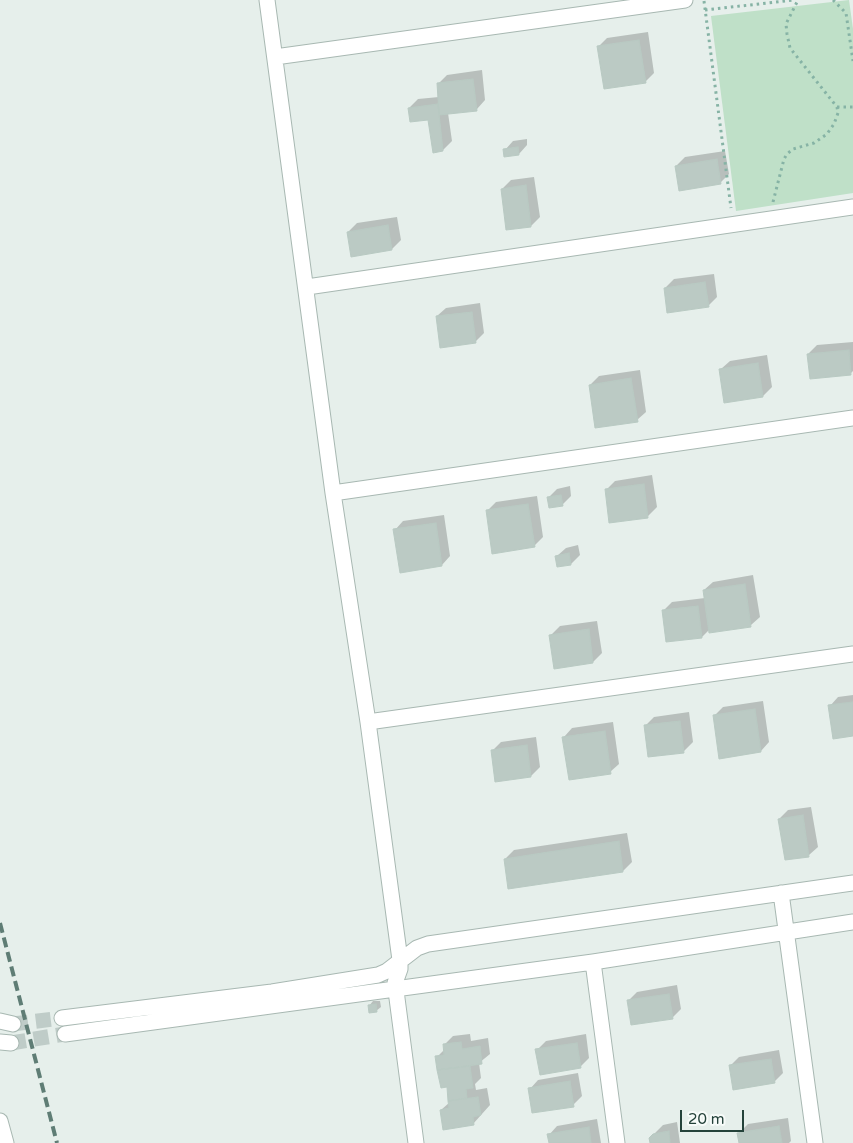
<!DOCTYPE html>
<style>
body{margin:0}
#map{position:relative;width:853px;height:1143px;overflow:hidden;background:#e6efeb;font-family:"Varela Round",sans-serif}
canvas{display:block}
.scale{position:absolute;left:680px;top:1110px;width:64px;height:22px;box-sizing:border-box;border:2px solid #24423a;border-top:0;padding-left:6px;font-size:15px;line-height:18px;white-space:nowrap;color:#24423a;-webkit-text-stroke:4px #f7fbf9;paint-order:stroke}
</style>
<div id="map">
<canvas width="853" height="1143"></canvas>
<div class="scale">20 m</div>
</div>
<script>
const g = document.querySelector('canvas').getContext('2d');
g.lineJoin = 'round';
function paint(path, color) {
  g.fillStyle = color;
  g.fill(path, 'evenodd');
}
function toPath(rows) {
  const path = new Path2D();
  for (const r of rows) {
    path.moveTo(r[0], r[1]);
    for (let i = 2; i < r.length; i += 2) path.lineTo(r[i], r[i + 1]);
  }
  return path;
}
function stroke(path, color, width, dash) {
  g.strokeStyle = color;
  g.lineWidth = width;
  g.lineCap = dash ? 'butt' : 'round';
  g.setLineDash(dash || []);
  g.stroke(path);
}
paint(toPath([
 [849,0,853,29,853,193,736,211,711,16]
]), '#bfe0c8');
paint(toPath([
 [648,32,654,73,645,82,598,47,607,38],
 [482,70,485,100,477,109,448,113,452,141,443,150,429,118,409,108,418,99,439,97,438,84,447,75],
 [527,139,527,145,519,154,505,150,513,141],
 [725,151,729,174,720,183,676,166,685,157],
 [534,177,540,217,531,226,502,189,511,180],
 [397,217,401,240,392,249,348,232,357,223],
 [714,274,717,297,708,306,665,288,674,279],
 [480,303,484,333,475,342,437,316,446,308],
 [853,342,853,371,851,373,808,354,817,345],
 [767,355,772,387,763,396,721,369,730,361],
 [640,370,646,412,637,420,590,385,599,376],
 [652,475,657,507,648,516,606,490,615,481],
 [570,486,571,496,562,505,548,498,557,489],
 [537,496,543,537,534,546,487,511,496,502],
 [444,515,450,556,442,565,395,530,403,521],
 [578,545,580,555,571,564,557,556,566,548],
 [753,575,760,617,751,625,710,629,702,637,667,641,663,611,672,602,705,598,704,590,713,582],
 [597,621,602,653,593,662,551,635,560,626],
 [853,695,853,735,830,706,838,697],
 [763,701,769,742,761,751,714,716,723,707],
 [689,712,693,742,684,751,645,726,654,717],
 [613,722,619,764,610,772,564,737,572,728],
 [536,737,540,767,531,776,492,751,501,742],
 [811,807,818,847,809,855,786,859,779,819,788,810],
 [627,833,632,862,623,871,509,888,505,859,514,850],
 [677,985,681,1009,672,1018,628,1001,637,992],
 [373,1001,380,1001,381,1007,376,1011,369,1006],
 [470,1034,471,1041,488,1038,490,1054,479,1063,481,1078,475,1084,476,1090,487,1088,490,1105,473,1124,441,1110,450,1102,448,1085,442,1086,437,1057,445,1049,444,1045,453,1036],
 [586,1034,589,1058,580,1067,537,1050,546,1041],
 [779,1050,783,1073,774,1082,731,1065,739,1057],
 [578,1073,582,1096,573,1105,530,1089,538,1080],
 [788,1118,791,1141,789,1143,740,1143,739,1133,748,1124],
 [597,1119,601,1143,550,1143,549,1135,557,1126],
 [677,1122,680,1143,651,1143,650,1138,663,1125]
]), '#0003');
const building = toPath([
 [639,40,646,83,604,89,597,46,639,40],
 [473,79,477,111,439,115,437,83,473,79],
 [438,104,443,151,433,153,428,120,410,122,408,108,438,104],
 [518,147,519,155,504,157,503,149,518,147],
 [717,159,721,184,679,191,675,166,717,159],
 [526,185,531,227,506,230,501,189,526,185],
 [388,225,392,250,351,257,347,232,388,225],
 [705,282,709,307,667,313,664,288,705,282],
 [472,312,476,343,440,348,436,316,472,312],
 [849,350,851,375,810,379,807,354,849,350],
 [758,363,763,397,724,403,719,369,758,363],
 [631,378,638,422,595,428,589,385,631,378],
 [644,484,648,518,609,523,605,489,644,484],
 [561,495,563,506,549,508,547,497,561,495],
 [528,504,535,547,492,554,486,510,528,504],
 [436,523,442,566,400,573,393,529,436,523],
 [569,553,571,565,557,567,555,556,569,553],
 [745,584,751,627,709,633,703,590,745,584],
 [698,606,702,638,666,642,662,610,698,606],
 [589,629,593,663,554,669,549,635,589,629],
 [853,702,853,736,833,739,828,705,853,702],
 [755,709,761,752,719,759,713,715,755,709],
 [680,721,684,753,648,757,644,725,680,721],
 [605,731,611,774,569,780,562,737,605,731],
 [527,745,531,777,495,782,491,750,527,745],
 [803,815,809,857,785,860,778,819,803,815],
 [619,841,623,872,508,889,504,859,619,841],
 [669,994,673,1019,631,1025,627,1000,669,994],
 [376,1004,377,1012,369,1013,368,1005,376,1004],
 [461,1042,462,1049,480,1046,482,1064,437,1070,435,1056,444,1055,443,1044,461,1042],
 [577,1043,581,1068,540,1075,535,1049,577,1043],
 [771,1059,775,1083,733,1090,729,1065,771,1059],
 [470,1066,473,1088,466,1089,467,1098,448,1101,447,1087,441,1088,437,1070,470,1066],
 [570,1081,574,1107,532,1113,528,1088,570,1081],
 [478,1097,481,1115,473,1117,474,1125,443,1130,440,1110,449,1108,448,1101,478,1097],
 [779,1126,782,1143,739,1143,737,1133,779,1126],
 [589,1127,591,1143,549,1143,547,1134,589,1127],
 [669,1131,670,1143,650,1143,649,1138,653,1134,669,1131]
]);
paint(building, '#bbcac4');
stroke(building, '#b8c9c2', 1);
stroke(toPath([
 [13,1024,62,1018],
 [11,1043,65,1034]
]), '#bfccc8', 15, [15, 8]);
const minor = toPath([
 [267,0,333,493,368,722,400,960,400,969,395,983,416,1143],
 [275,57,685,0],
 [307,287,853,207],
 [333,493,853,418],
 [368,722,853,654],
 [781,893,815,1143],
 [593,962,617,1143],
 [62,1018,272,992,378,975,387,971,417,948,428,944,853,883],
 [0,1021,13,1024],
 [65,1034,593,962,853,922],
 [0,1042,11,1043],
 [0,1121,6,1143]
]);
stroke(minor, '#a8b8b2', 17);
stroke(toPath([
 [833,0,846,13,853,61],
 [704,1,731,208],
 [705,10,794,0],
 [837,107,853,107],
 [773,202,784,159,787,154,793,149,814,143,827,134,834,124,838,113,837,107,790,48,787,34,786,24,798,0]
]), '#86b3a5', 3, [2.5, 4]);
stroke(minor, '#fff', 15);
stroke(toPath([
 [0,923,57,1143]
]), '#5f7d75', 4, [10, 5]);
</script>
